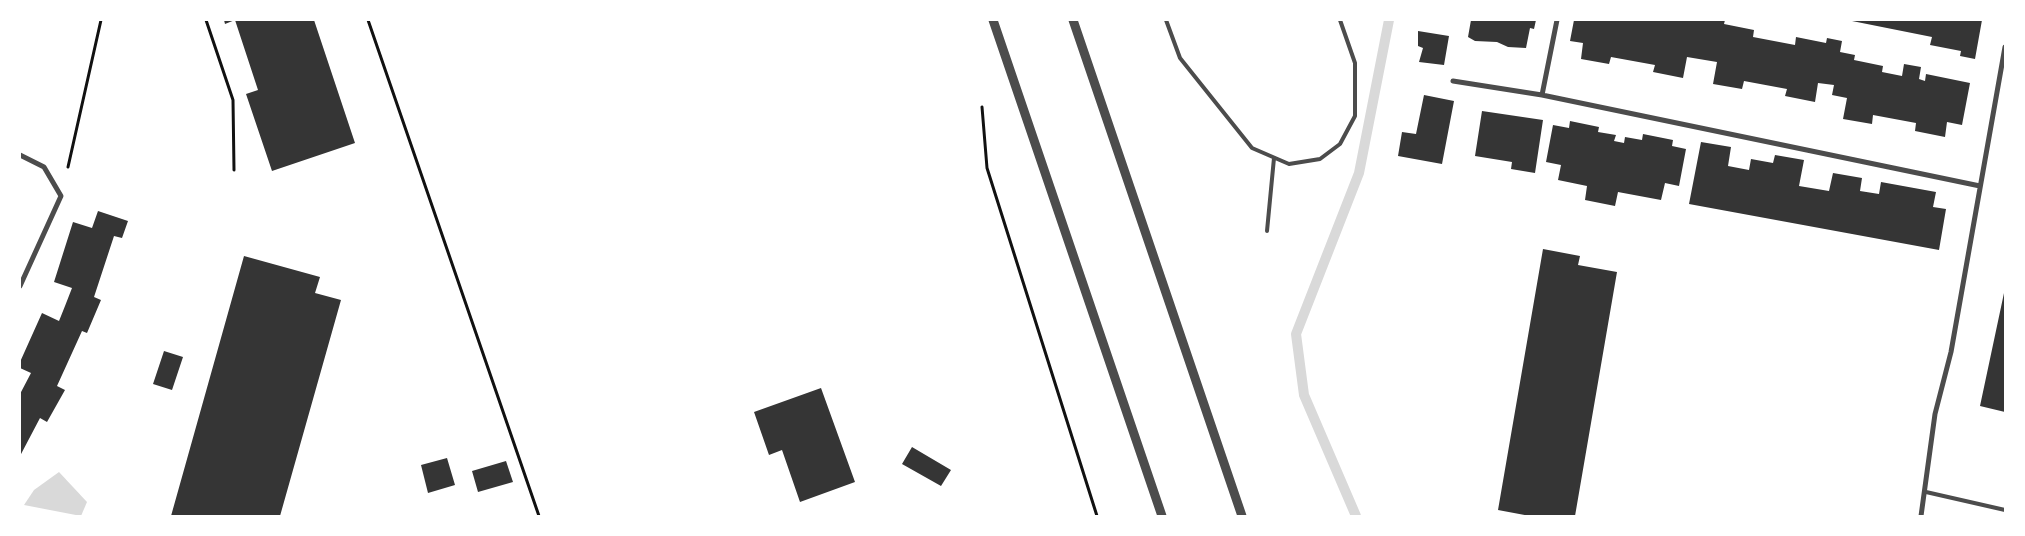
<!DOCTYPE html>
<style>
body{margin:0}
#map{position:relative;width:2025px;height:536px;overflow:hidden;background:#fff;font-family:Ubuntu,sans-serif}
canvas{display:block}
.frame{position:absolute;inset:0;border:21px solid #fff;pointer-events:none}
</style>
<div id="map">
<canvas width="2025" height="536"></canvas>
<div class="frame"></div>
</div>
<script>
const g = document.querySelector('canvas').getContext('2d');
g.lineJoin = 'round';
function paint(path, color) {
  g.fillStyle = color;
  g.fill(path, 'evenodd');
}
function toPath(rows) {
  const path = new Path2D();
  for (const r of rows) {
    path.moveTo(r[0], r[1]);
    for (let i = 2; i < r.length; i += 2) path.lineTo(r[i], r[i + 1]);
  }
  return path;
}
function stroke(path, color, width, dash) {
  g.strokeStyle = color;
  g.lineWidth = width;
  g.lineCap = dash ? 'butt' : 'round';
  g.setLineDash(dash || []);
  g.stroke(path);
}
paint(toPath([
 [59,472,87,502,81,516,24,505,34,490]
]), '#d9d9d9');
stroke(toPath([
 [1356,516,1304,395,1296,334,1359,173,1389,20]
]), '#d9d9d9', 10);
paint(toPath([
 [224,20,314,20,355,143,272,171,246,94,258,90,235,20,225,24],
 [1471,20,1536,20,1534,29,1530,28,1526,48,1508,47,1497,42,1475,41,1468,37],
 [1574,20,1725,20,1724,24,1754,30,1753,37,1795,45,1796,37,1826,43,1827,38,1842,41,1840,52,1855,55,1854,60,1883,66,1882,72,1902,76,1904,64,1921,67,1919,79,1925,81,1926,74,1970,83,1962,125,1947,122,1945,137,1915,131,1916,123,1873,115,1872,124,1843,119,1847,98,1832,95,1834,85,1818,83,1815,102,1785,96,1787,89,1744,81,1742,89,1713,84,1717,62,1687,57,1683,78,1653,72,1655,65,1611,57,1609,64,1581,59,1583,43,1570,41],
 [1847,20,1982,20,1975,59,1960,56,1961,51,1930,45,1932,37],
 [1418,31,1449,36,1444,65,1419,62,1423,48,1418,46],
 [1424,95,1454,101,1442,164,1398,156,1402,132,1416,134],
 [1482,111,1543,120,1535,173,1511,169,1512,162,1475,156],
 [1570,121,1599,127,1598,132,1616,135,1614,141,1624,143,1625,137,1642,140,1643,134,1673,140,1672,146,1686,149,1679,186,1665,183,1661,200,1618,192,1615,206,1585,200,1587,186,1558,180,1561,165,1546,162,1553,125,1569,128],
 [1701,142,1731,147,1728,166,1749,170,1751,159,1773,163,1775,155,1804,160,1799,186,1829,191,1833,173,1862,178,1860,191,1879,194,1881,182,1936,192,1933,207,1946,209,1939,250,1689,204],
 [98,211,128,221,122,238,114,236,94,297,101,300,87,333,82,331,57,386,65,390,47,422,40,418,20,456,20,394,31,373,20,368,20,362,42,313,59,321,65,306,72,288,54,282,73,222,92,228],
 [1543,249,1580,256,1578,265,1617,272,1575,516,1530,516,1498,510],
 [244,256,320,277,315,293,341,300,280,516,171,516],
 [2004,293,2005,293,2005,412,1980,406],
 [164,351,183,357,172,390,153,384],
 [821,388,855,482,800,502,782,450,769,455,754,412],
 [912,447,951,470,941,486,902,464],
 [447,458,455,485,428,493,421,465],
 [506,461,513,482,478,492,472,471]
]), '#353535');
stroke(toPath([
 [206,20,233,100,234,170],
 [368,20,539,516],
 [982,107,987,168,1097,516],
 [68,167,101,20]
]), '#111', 3);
stroke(toPath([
 [1166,20,1180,58,1252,148,1289,164,1320,159,1340,144,1355,116,1355,63,1340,20],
 [1267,231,1274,158],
 [1926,492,2005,510]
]), '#4c4c4c', 4);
stroke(toPath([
 [1453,81,1542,95,1980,186],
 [1542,95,1557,20],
 [20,155,44,167,61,196,20,286],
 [1921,516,1935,414,1951,352,2005,47]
]), '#4c4c4c', 5);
stroke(toPath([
 [993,20,1162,516],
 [1073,20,1242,516]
]), '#4c4c4c', 9);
</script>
